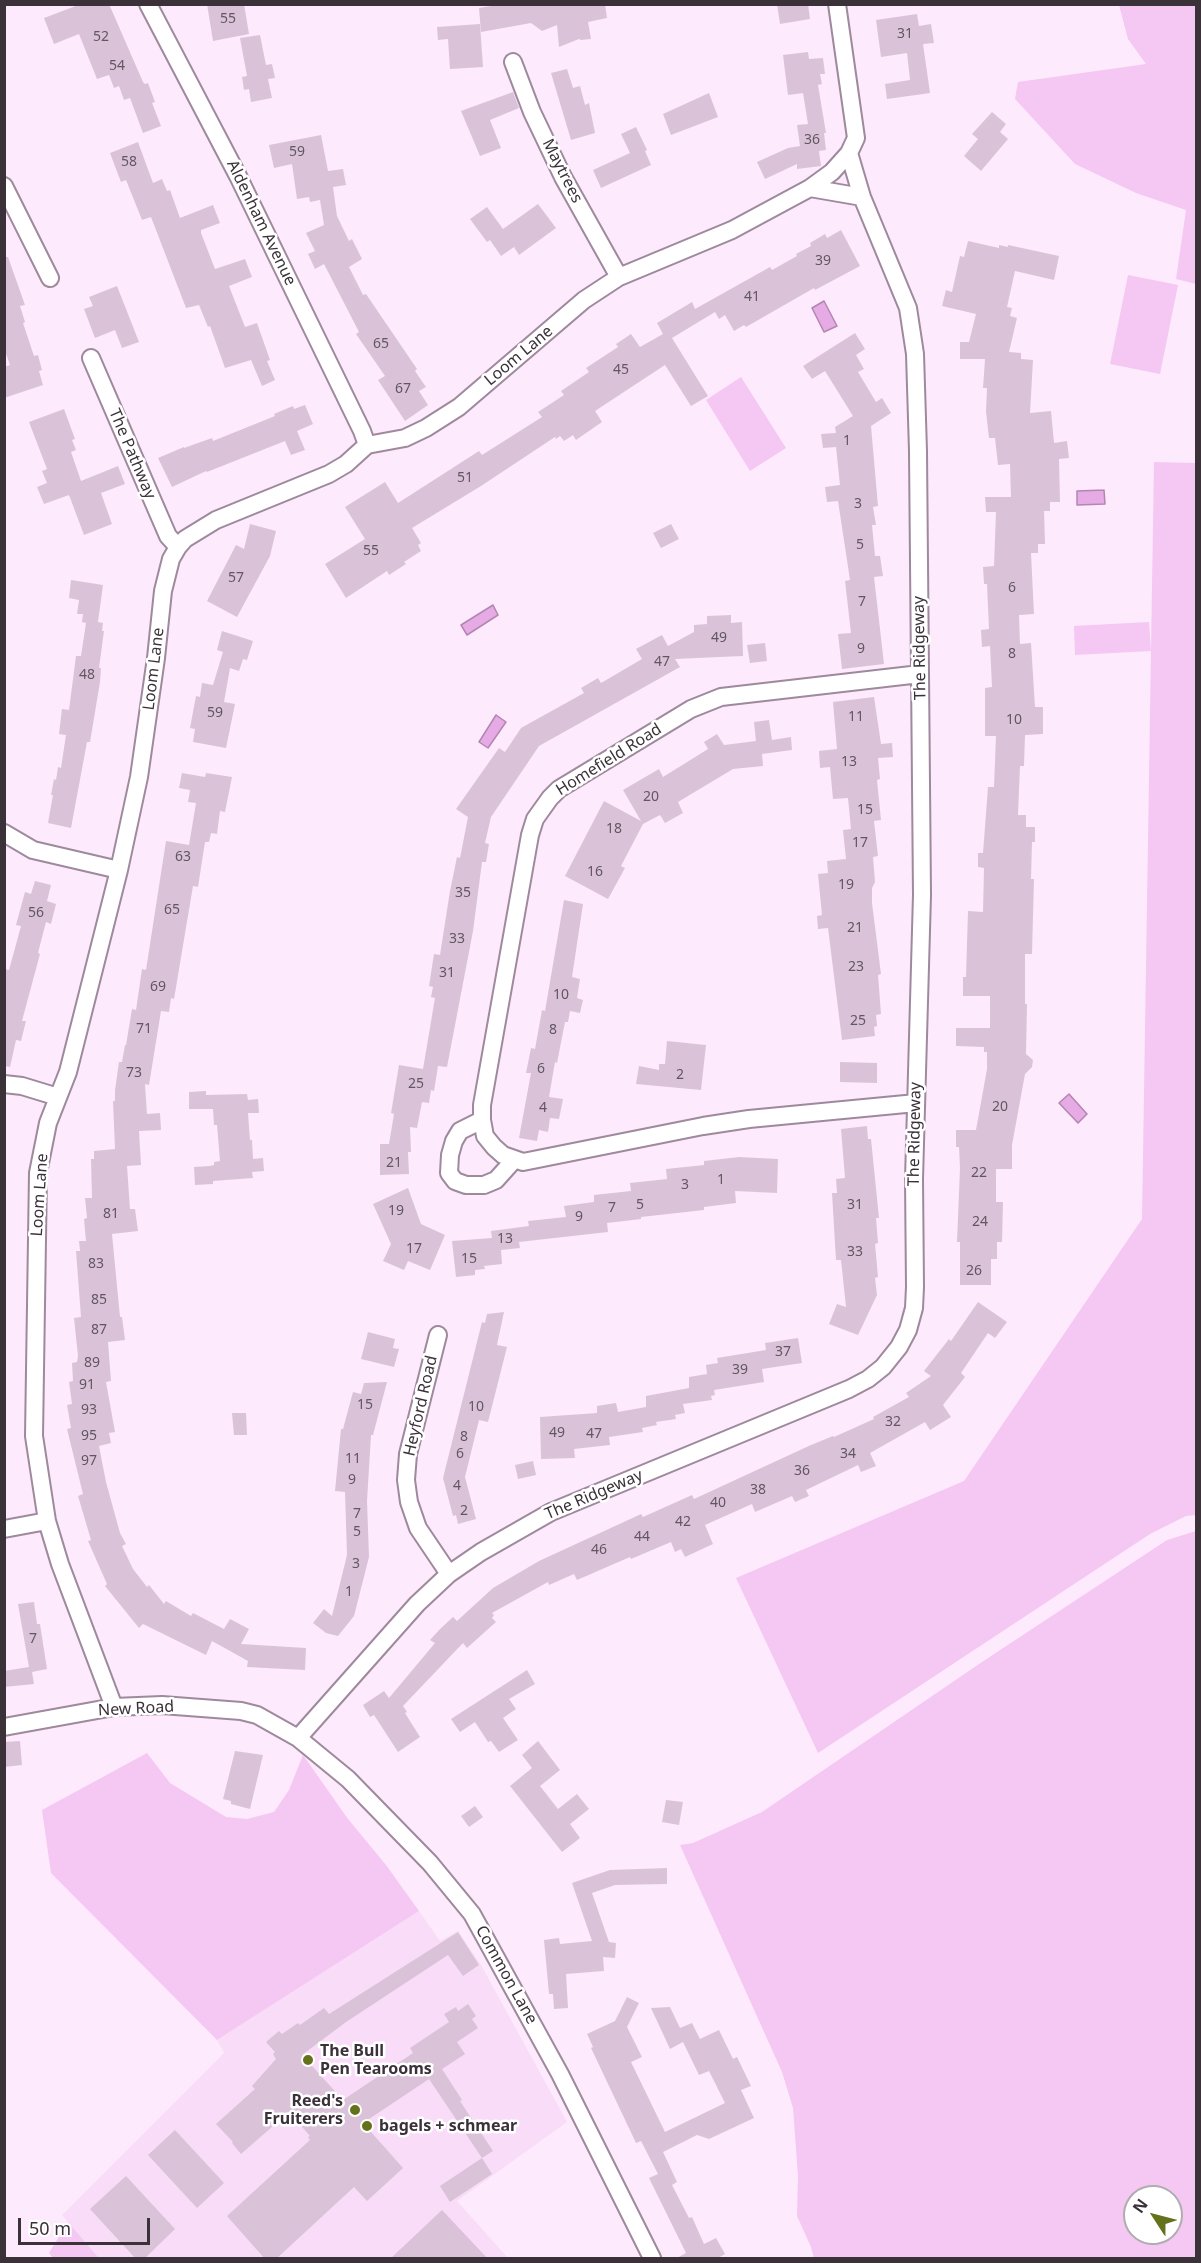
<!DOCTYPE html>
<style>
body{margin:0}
#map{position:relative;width:1201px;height:2263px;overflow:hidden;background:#fdeafc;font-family:"Noto Sans",sans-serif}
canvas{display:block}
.frame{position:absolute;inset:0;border:6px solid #3a3139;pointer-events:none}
.north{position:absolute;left:1123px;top:2185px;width:60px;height:60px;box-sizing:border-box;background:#fff;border:2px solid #b0adb0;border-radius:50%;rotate:306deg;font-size:16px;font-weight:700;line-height:24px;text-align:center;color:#3a3139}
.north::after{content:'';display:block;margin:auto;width:21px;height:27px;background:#65721c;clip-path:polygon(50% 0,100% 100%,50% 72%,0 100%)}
.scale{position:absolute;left:18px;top:2218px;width:132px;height:27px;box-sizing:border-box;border:3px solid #3a3139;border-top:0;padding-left:8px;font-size:18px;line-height:21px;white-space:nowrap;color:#3a3139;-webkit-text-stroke:4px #fff;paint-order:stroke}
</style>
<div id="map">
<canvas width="1201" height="2263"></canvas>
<div class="frame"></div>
<div class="north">N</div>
<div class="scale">50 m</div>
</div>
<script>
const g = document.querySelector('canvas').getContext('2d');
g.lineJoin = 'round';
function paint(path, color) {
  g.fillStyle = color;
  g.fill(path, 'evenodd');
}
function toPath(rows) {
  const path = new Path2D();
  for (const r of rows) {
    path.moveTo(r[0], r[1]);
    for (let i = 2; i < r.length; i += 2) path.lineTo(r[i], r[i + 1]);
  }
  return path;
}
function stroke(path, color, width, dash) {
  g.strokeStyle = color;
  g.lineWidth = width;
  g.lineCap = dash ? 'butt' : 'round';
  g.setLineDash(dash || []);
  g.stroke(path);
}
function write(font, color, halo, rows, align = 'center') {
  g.font = font + ' "Noto Sans",sans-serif';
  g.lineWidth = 5;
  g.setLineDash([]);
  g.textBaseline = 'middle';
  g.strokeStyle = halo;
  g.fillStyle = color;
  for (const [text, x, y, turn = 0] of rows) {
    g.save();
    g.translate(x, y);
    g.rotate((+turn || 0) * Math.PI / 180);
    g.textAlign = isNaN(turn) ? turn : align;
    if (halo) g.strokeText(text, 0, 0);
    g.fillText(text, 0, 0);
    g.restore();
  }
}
paint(toPath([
 [419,1911,440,1941,458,1931,481,1965,567,2122,457,2201,508,2258,99,2258,62,2215,224,2053,217,2040]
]), '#f9dcf8');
paint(toPath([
 [1119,5,1196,5,1196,284,1176,279,1186,210,1136,193,1075,164,1015,99,1018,82,1146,64,1128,39],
 [1128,275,1178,285,1160,374,1110,364],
 [741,377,786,448,750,471,706,400],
 [1154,462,1196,463,1196,1515,1186,1516,1150,1534,818,1753,736,1578,964,1481,1142,1219,1151,651,1075,655,1074,626,1149,622,1151,651],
 [1196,1531,1196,2258,814,2258,811,2247,797,2216,798,2176,793,2108,782,2072,680,1845,693,1843,762,1812,982,1662,1167,1540],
 [1135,2197,1171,2197,1171,2233,1135,2233],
 [147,1753,170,1783,226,1817,247,1819,274,1812,289,1790,303,1755,348,1819,386,1865,419,1911,217,2040,51,1873,42,1810],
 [68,2222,99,2258,53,2258,49,2253]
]), '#f5c7f3');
const water = toPath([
 [824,301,837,326,824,332,812,308,824,301],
 [1104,490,1105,504,1077,505,1077,491,1104,490],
 [493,605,498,615,467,635,461,625,493,605],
 [496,715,506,722,488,748,479,742,496,715],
 [1069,1094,1087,1114,1078,1123,1059,1103,1069,1094]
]);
paint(water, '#e6aae4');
stroke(water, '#b286b1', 1.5);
paint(toPath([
 [81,4,109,4,143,82,145,84,148,83,155,102,152,103,161,126,143,133,130,98,124,100,119,86,114,88,109,75,97,79,79,34,54,44,44,18],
 [207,4,244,4,249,34,213,41],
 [503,4,605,4,607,18,588,22,591,39,581,40,579,39,559,47,557,25,542,31,531,23,481,32,479,8],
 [777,4,808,4,810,19,780,24],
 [917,14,919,26,931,24,934,43,923,44,930,93,887,99,885,84,910,80,907,53,881,57,876,20],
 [480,24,483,67,450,69,448,39,438,40,437,27],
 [260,35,266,65,272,64,275,78,268,79,272,98,251,102,249,89,244,90,242,77,247,76,240,38],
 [808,52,809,59,823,58,825,74,820,74,822,84,818,85,826,133,824,133,826,150,819,151,821,166,797,169,797,164,765,179,757,162,788,148,800,146,797,125,808,124,803,93,788,95,783,55],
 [567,69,573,88,580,86,585,105,589,103,595,133,571,140,551,73],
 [513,92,519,108,490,120,501,148,480,156,461,111],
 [709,93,718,117,671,135,663,114],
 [992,112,1006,124,1000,132,1008,139,981,171,964,156,978,139,972,134],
 [636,127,647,150,645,151,651,165,601,188,593,170,630,153,621,134],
 [321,135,328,171,343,169,346,185,333,187,337,216,349,241,352,239,362,259,349,267,363,295,366,294,417,369,415,371,426,387,419,391,428,405,405,421,378,380,385,376,356,334,359,332,324,264,315,269,308,254,315,251,306,233,324,225,320,200,310,202,309,197,297,199,292,164,274,168,269,145],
 [138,142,153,183,162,179,167,191,170,190,180,218,213,205,220,223,201,230,201,233,215,269,245,259,252,277,229,286,245,327,257,323,270,360,267,361,275,380,262,386,251,360,225,368,210,326,208,327,199,305,186,308,151,217,142,220,126,180,121,182,110,153],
 [538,204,556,228,519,255,514,247,501,256,490,240,487,242,470,219,487,207,503,229],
 [841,230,860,266,815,290,814,288,746,327,744,325,734,331,725,315,719,319,715,312,672,338,708,396,691,406,665,365,595,411,602,422,576,440,573,435,564,441,560,436,556,439,555,437,481,486,412,528,421,543,418,545,421,551,404,562,406,564,389,575,387,571,346,598,325,564,365,539,345,507,385,482,398,503,479,451,482,455,542,417,538,412,564,395,561,391,589,372,586,368,618,347,616,344,631,334,640,347,663,334,657,323,692,302,695,309,770,267,772,270,797,256,796,254,811,246,810,243,825,234,827,238],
 [968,241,999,248,999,245,1008,247,1008,245,1059,256,1054,280,1015,271,1007,307,1012,308,1010,316,1017,318,1009,352,1021,353,1021,359,1033,360,1030,413,1051,411,1054,443,1067,441,1069,458,1059,459,1060,502,1050,502,1050,511,1044,511,1045,544,1038,544,1038,553,1031,553,1034,614,1019,615,1020,644,1031,643,1035,707,1043,707,1043,734,1025,735,1024,766,1020,766,1018,815,1026,815,1026,827,1035,827,1035,842,1032,842,1031,879,1034,879,1032,954,1025,954,1025,1004,1027,1004,1026,1054,1033,1060,1032,1067,1025,1074,1012,1145,1012,1169,996,1169,996,1202,1003,1202,1002,1242,997,1242,997,1259,991,1259,991,1285,960,1285,960,1242,957,1242,960,1168,959,1147,956,1147,956,1130,976,1130,987,1069,987,1052,984,1052,984,1047,956,1046,956,1028,990,1028,990,996,963,996,963,977,966,977,968,911,983,912,984,868,978,867,978,853,983,853,988,787,994,787,996,736,985,736,985,688,992,687,990,646,982,647,981,630,989,629,987,584,984,584,983,567,994,566,996,512,986,512,985,497,1011,497,1010,464,998,465,995,438,989,438,986,411,987,388,983,388,985,359,960,359,960,342,969,342,976,314,942,306,946,290,952,292,960,256,964,257],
 [4,257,8,257,25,305,20,306,25,322,23,323,34,356,38,355,42,370,39,371,43,385,4,398,4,367,10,365,4,348],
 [117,286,139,342,122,348,115,330,95,338,84,309,93,306,89,297],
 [855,333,865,349,856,355,864,369,858,372,876,402,882,398,891,413,871,426,878,506,873,507,876,525,872,525,875,556,880,556,883,576,874,577,884,664,842,669,838,634,851,633,845,581,850,580,838,501,827,502,825,487,840,485,836,447,823,448,821,434,836,433,835,427,853,416,825,371,812,379,803,366],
 [305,405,313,424,297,431,305,450,291,455,285,441,207,472,206,471,172,487,158,458,184,447,184,448,212,438,213,441,275,416,274,414,293,406,294,409],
 [64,409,75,439,72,440,76,450,71,452,81,481,118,466,125,484,101,493,112,524,84,535,69,495,44,504,37,487,47,483,42,471,47,469,29,422],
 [250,524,276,531,270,556,237,617,207,601,236,545,244,549],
 [671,524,679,539,661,548,653,533],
 [71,580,103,585,98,622,103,623,102,631,104,631,99,668,101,668,100,682,90,742,87,742,71,828,48,823,53,795,51,795,54,779,56,780,58,767,61,768,66,735,59,734,62,709,69,710,76,656,81,656,86,623,82,622,83,614,77,614,79,600,69,598],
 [731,615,731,623,742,622,743,656,675,659,680,667,539,746,491,817,485,843,489,844,486,862,482,862,473,931,447,1067,438,1066,434,1091,431,1090,429,1103,422,1102,417,1128,410,1127,411,1152,408,1152,409,1174,380,1175,380,1144,389,1144,394,1114,391,1113,399,1065,423,1069,435,998,431,997,433,987,429,986,434,954,440,955,450,891,457,857,460,858,468,817,456,809,499,748,505,752,521,728,584,693,581,688,598,678,601,683,642,659,636,649,662,635,668,646,694,632,694,625,707,624,707,616],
 [222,631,253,641,247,660,243,659,239,671,230,668,224,702,235,704,226,748,193,742,195,729,190,728,196,696,200,697,202,683,213,685,223,652,217,650],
 [765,643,767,661,750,663,747,645],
 [874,697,881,744,892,743,893,757,878,758,880,779,877,780,881,820,874,821,878,856,873,857,875,882,872,888,872,903,881,974,878,975,881,1014,876,1015,877,1026,874,1027,875,1036,842,1040,828,928,818,929,817,916,822,915,818,874,828,873,827,861,846,859,843,830,851,829,848,798,833,799,830,767,820,768,819,751,837,749,833,702],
 [769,720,772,740,791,737,792,750,762,754,763,766,733,769,678,802,683,813,665,823,660,815,643,824,621,866,625,868,608,899,565,876,604,801,641,821,623,790,659,769,663,777,708,749,704,742,717,734,724,745,756,741,754,722],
 [182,773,205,777,206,773,232,777,225,812,220,811,217,834,211,833,209,842,205,842,198,887,193,886,174,999,171,998,169,1012,161,1011,149,1085,145,1084,147,1114,160,1113,161,1130,139,1131,141,1165,127,1166,130,1209,135,1209,138,1231,112,1234,120,1317,122,1317,125,1340,108,1342,111,1381,106,1382,115,1432,109,1433,111,1443,99,1446,106,1482,120,1533,126,1544,122,1546,133,1569,147,1587,149,1585,164,1604,166,1601,191,1616,193,1613,224,1629,230,1619,249,1629,241,1644,306,1648,305,1670,247,1667,248,1661,212,1641,206,1655,143,1624,139,1628,105,1586,107,1584,88,1541,91,1540,78,1496,83,1494,67,1429,71,1428,67,1405,72,1404,69,1382,73,1381,72,1363,77,1362,78,1356,74,1318,81,1317,76,1251,80,1251,79,1241,86,1241,84,1219,87,1218,85,1198,92,1198,91,1159,94,1159,94,1151,115,1149,113,1101,115,1101,115,1090,119,1062,122,1062,125,1045,126,1045,132,1009,136,1010,142,969,146,970,166,841,189,845,196,803,188,802,190,790,179,788],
 [35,881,51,885,47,901,56,904,51,924,46,922,38,953,40,954,22,1021,26,1021,21,1041,16,1040,10,1067,4,1066,4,969,9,970,21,926,16,925,25,892,31,894],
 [564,900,583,904,572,977,580,979,577,998,583,1000,580,1013,570,1011,568,1022,565,1022,557,1063,555,1062,549,1097,563,1099,559,1119,550,1118,548,1132,539,1130,537,1141,519,1138,531,1073,526,1073,531,1048,535,1049,542,1010,545,1011],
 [667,1041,706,1045,701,1090,636,1084,639,1066,659,1070,659,1064,665,1064],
 [840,1062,877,1063,877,1083,840,1082],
 [206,1091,206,1095,247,1094,248,1100,258,1099,259,1113,248,1113,250,1140,252,1140,253,1159,263,1158,264,1171,252,1172,253,1178,213,1181,213,1184,195,1185,194,1167,210,1166,214,1165,214,1162,220,1161,217,1125,214,1125,213,1109,189,1109,189,1092],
 [867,1126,868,1139,871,1139,879,1218,876,1218,878,1243,875,1244,878,1277,875,1278,877,1295,858,1335,829,1324,837,1304,846,1307,841,1260,836,1260,832,1193,837,1193,836,1179,845,1178,841,1129],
 [739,1157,778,1159,777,1193,735,1191,736,1203,704,1207,704,1210,641,1217,641,1219,607,1223,608,1232,519,1242,520,1248,501,1250,502,1264,484,1266,485,1269,475,1270,475,1275,456,1277,452,1241,492,1238,491,1231,529,1226,528,1221,566,1217,564,1206,594,1202,594,1195,631,1191,630,1183,667,1179,666,1169,704,1165,704,1161],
 [408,1188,421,1224,445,1235,430,1270,408,1261,404,1270,383,1261,391,1244,373,1204],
 [978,1302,1007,1322,995,1338,988,1333,961,1373,965,1377,943,1405,951,1417,930,1430,925,1422,870,1453,876,1466,861,1472,858,1465,806,1490,809,1496,795,1502,792,1496,755,1512,752,1504,705,1525,713,1544,685,1557,681,1549,675,1552,671,1542,631,1559,630,1557,577,1580,574,1574,549,1585,548,1582,492,1613,494,1615,492,1618,496,1622,467,1648,463,1643,403,1706,407,1712,405,1713,420,1737,398,1752,374,1715,370,1717,363,1705,384,1691,389,1698,435,1643,430,1640,440,1629,453,1617,457,1621,493,1588,539,1561,626,1521,641,1514,643,1517,692,1495,694,1499,811,1445,833,1436,834,1437,874,1419,873,1417,909,1397,906,1393,931,1376,924,1371,949,1339,951,1341],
 [504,1312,497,1345,507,1347,488,1422,479,1420,465,1477,476,1519,458,1524,456,1515,453,1516,443,1478,482,1322,485,1323,487,1314],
 [368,1332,395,1339,393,1348,399,1349,394,1367,361,1359],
 [798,1338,802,1363,762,1369,764,1382,714,1390,715,1395,711,1396,712,1400,683,1404,685,1413,675,1415,676,1419,656,1422,657,1425,642,1428,643,1432,609,1437,610,1445,574,1449,575,1458,541,1459,540,1417,597,1413,597,1406,616,1403,618,1412,646,1407,646,1396,689,1388,689,1377,707,1374,706,1365,718,1363,717,1358,766,1350,765,1343],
 [387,1382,373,1435,371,1435,367,1501,369,1557,354,1616,338,1636,326,1633,313,1623,324,1609,332,1616,347,1555,345,1492,335,1491,341,1429,343,1429,353,1392,361,1394,364,1383],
 [232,1413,246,1413,247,1435,234,1435],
 [533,1461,536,1475,518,1479,515,1465],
 [34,1602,37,1624,40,1624,47,1669,32,1672,34,1684,4,1687,4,1671,29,1667,18,1604],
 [527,1670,535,1684,509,1699,516,1709,503,1718,518,1740,499,1752,491,1741,488,1742,475,1722,460,1732,451,1719],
 [20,1741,22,1765,4,1767,4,1742],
 [538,1741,560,1770,540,1786,558,1809,577,1794,589,1809,570,1824,580,1838,562,1852,510,1786,532,1768,522,1755],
 [235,1751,263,1755,250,1809,231,1804,231,1801,223,1799],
 [666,1800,683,1802,679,1825,662,1822],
 [475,1806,483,1817,469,1827,461,1816],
 [667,1868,667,1884,615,1885,592,1893,609,1942,616,1943,615,1958,603,1957,604,1971,566,1974,568,2008,554,2009,553,1994,549,1994,544,1940,559,1938,560,1944,592,1941,572,1883,610,1870],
 [458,1932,479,1965,463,1976,448,1955,346,2022,302,2055,343,2100,413,2053,410,2048,449,2022,444,2014,456,2007,458,2011,468,2004,476,2016,472,2019,478,2028,457,2042,465,2054,442,2069,462,2100,460,2101,493,2151,482,2158,429,2079,363,2123,403,2168,367,2201,354,2187,276,2259,265,2259,227,2216,310,2140,308,2137,310,2136,289,2112,241,2154,232,2143,233,2142,216,2124,255,2089,252,2086,276,2059,273,2054,275,2052,266,2042,279,2031,282,2034,298,2023,300,2025,324,2008,329,2014],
 [627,1997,639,2003,627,2027,642,2057,631,2062,665,2132,725,2103,709,2071,699,2075,683,2042,670,2049,651,2008,670,2007,680,2028,692,2023,700,2039,719,2030,733,2059,737,2057,751,2086,741,2090,754,2118,709,2139,697,2135,663,2152,677,2182,672,2185,689,2218,692,2217,704,2244,716,2238,725,2254,716,2259,675,2259,686,2253,649,2178,658,2174,641,2141,636,2143,591,2048,593,2047,587,2034,615,2021],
 [175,2130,224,2183,197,2208,148,2155],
 [482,2158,492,2174,450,2202,440,2186],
 [126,2176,175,2229,144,2259,136,2259,90,2209],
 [442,2210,488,2259,390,2259]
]), '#dac3d9');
const minor = toPath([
 [148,4,238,176,362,431,367,445],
 [513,62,532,112,563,177,619,277],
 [4,186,50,278],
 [810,188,862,197],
 [91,358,168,536,178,547],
 [4,833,33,850,119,870],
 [4,1084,22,1086,58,1097],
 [916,1103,749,1119,703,1126,523,1162,503,1155,494,1147,485,1136,482,1120,482,1105,530,835,535,819,550,798,559,789,691,709,721,697,920,674],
 [482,1120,460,1131,454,1141,450,1155,449,1173,455,1181,466,1185,484,1185,496,1180,514,1160],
 [438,1335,408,1454,406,1480,409,1502,418,1528,449,1574],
 [4,1529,47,1521],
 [114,1707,60,1564,47,1521,34,1436,38,1173,48,1123,68,1072,119,870,139,777,156,658,163,591,171,559,178,547,185,539,216,520,329,474,346,464,367,445,405,438,426,428,459,407,584,300,619,277,732,230,810,188,832,172,849,153,856,138,837,4],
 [4,1727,114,1707,162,1705,241,1711,257,1715,298,1738,348,1779,430,1863,472,1914,560,2074,652,2258],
 [298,1738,417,1604,449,1574,481,1552,551,1512,849,1389,868,1379,883,1367,899,1347,908,1330,914,1308,915,1287,914,1179,922,895,918,451,915,354,908,308,862,197,849,153]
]);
stroke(minor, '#9e899d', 20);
stroke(minor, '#fff', 16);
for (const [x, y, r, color] of [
 [308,2060,6,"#65721c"],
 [355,2110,6,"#65721c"],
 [367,2126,6,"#65721c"]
]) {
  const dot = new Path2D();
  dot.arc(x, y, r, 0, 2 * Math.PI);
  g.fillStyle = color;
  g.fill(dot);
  stroke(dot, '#fff', 2);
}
write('14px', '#625661', null, [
 ["55",228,19],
 ["31",905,34],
 ["52",101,37],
 ["54",117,66],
 ["36",812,140],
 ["59",297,152],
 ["58",129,162],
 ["39",823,261],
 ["41",752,297],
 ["65",381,344],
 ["45",621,370],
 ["67",403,389],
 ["1",847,441],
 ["51",465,478],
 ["3",858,504],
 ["5",860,545],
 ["55",371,551],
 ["57",236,578],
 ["6",1012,588],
 ["7",862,602],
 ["49",719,638],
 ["9",861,649],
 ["8",1012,654],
 ["47",662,662],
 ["48",87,675],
 ["59",215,713],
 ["11",856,717],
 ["10",1014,720],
 ["13",849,762],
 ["20",651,797],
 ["15",865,810],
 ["18",614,829],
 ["17",860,843],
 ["63",183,857],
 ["16",595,872],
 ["19",846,885],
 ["35",463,893],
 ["65",172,910],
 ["56",36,913],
 ["21",855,928],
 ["33",457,939],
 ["23",856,967],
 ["31",447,973],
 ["69",158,987],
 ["10",561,995],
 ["25",858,1021],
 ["71",144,1029],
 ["8",553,1030],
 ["6",541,1069],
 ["73",134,1073],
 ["2",680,1075],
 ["25",416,1084],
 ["20",1000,1107],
 ["4",543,1108],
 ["21",394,1163],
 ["22",979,1173],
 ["1",721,1180],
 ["3",685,1185],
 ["5",640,1205],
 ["31",855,1205],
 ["7",612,1208],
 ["19",396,1211],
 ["81",111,1214],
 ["9",579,1217],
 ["24",980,1222],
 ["13",505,1239],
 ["17",414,1249],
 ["33",855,1252],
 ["15",469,1259],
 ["83",96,1264],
 ["26",974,1271],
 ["85",99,1300],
 ["87",99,1330],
 ["37",783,1352],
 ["89",92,1363],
 ["39",740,1370],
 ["91",87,1385],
 ["15",365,1405],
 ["10",476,1407],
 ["93",89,1410],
 ["32",893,1422],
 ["49",557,1433],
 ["47",594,1434],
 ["95",89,1436],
 ["8",464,1437],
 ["6",460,1454],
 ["34",848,1454],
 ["11",353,1459],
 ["97",89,1461],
 ["36",802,1471],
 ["9",352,1480],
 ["4",457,1486],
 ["38",758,1490],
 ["40",718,1503],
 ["2",464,1511],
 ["7",357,1514],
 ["42",683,1522],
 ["5",357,1532],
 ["44",642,1537],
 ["46",599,1550],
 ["3",356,1564],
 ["1",349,1592],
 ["7",33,1639]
]);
write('16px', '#3a3139', '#fff', [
 ["Maytrees",562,171,63],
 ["Aldenham Avenue",261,223,64],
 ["Loom Lane",519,356,-40],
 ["The Pathway",132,454,67],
 ["The Ridgeway",920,648,-91],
 ["Loom Lane",154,669,-83],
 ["Homefield Road",609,760,-32],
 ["The Ridgeway",915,1134,-89],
 ["Loom Lane",40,1195,-86],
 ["Heyford Road",421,1406,-77],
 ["The Ridgeway",594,1495,-23],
 ["New Road",136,1709,-3],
 ["Common Lane",506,1975,61]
]);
write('bold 16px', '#3a3139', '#fff', [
 ["The Bull",320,2051],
 ["Pen Tearooms",320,2069],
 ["Reed's",343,2101,"right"],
 ["Fruiterers",343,2119,"right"],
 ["bagels + schmear",379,2126]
], 'left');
</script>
